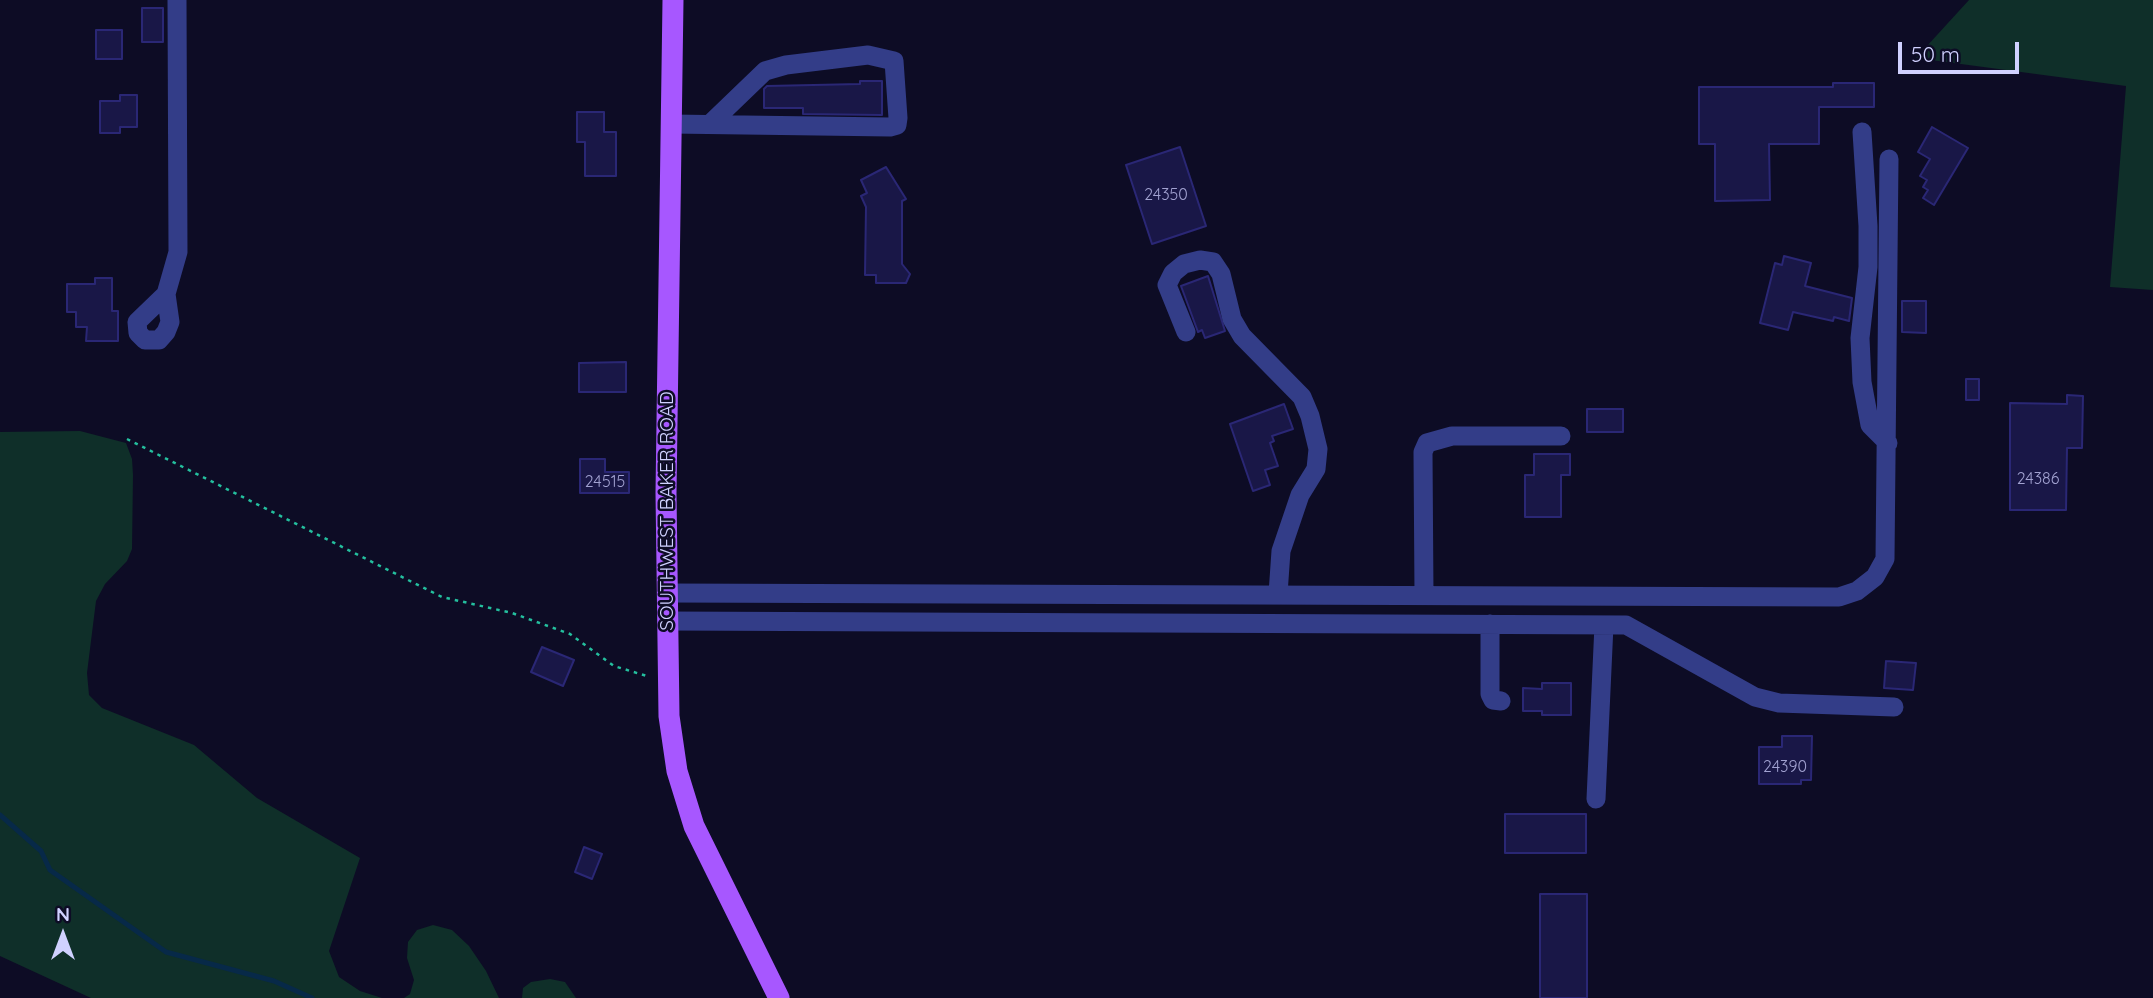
<!DOCTYPE html>
<style>
body{margin:0}
#map{position:relative;width:2153px;height:998px;overflow:hidden;background:#0d0c25;font-family:Quicksand,sans-serif}
canvas{display:block}
.north{position:absolute;left:28px;top:900px;width:70px;height:70px;-webkit-text-stroke:5px #0d0c25;paint-order:stroke;rotate:0deg;font-size:19px;font-weight:700;line-height:28px;text-align:center;color:#d0d1ff}
.north::after{content:'';display:block;margin:auto;width:24px;height:32px;background:#d0d1ff;clip-path:polygon(50% 0,100% 100%,50% 72%,0 100%)}
.scale{position:absolute;left:1898px;top:42px;width:121px;height:32px;box-sizing:border-box;border:4px solid #d0d1ff;border-top:0;padding-left:9px;font-size:21px;line-height:24px;white-space:nowrap;color:#d0d1ff;-webkit-text-stroke:5px #0d0c25;paint-order:stroke}
</style>
<div id="map">
<canvas width="2153" height="998"></canvas>
<div class="north">N</div>
<div class="scale">50 m</div>
</div>
<script>
const g = document.querySelector('canvas').getContext('2d');
g.lineJoin = 'round';
function paint(path, color) {
  g.fillStyle = color;
  g.fill(path, 'evenodd');
}
function toPath(rows) {
  const path = new Path2D();
  for (const r of rows) {
    path.moveTo(r[0], r[1]);
    for (let i = 2; i < r.length; i += 2) path.lineTo(r[i], r[i + 1]);
  }
  return path;
}
function stroke(path, color, width, dash) {
  g.strokeStyle = color;
  g.lineWidth = width;
  g.lineCap = dash ? 'butt' : 'round';
  g.setLineDash(dash || []);
  g.stroke(path);
}
function write(font, color, halo, rows, align = 'center') {
  g.font = font + ' Quicksand,sans-serif';
  g.lineWidth = 5;
  g.setLineDash([]);
  g.textBaseline = 'middle';
  g.strokeStyle = halo;
  g.fillStyle = color;
  for (const [text, x, y, turn = 0] of rows) {
    g.save();
    g.translate(x, y);
    g.rotate((+turn || 0) * Math.PI / 180);
    g.textAlign = isNaN(turn) ? turn : align;
    if (halo) g.strokeText(text, 0, 0);
    g.fillText(text, 0, 0);
    g.restore();
  }
}
paint(toPath([
 [1969,0,2153,0,2153,290,2110,287,2126,86,1916,58],
 [80,431,126,443,132,459,133,475,132,549,127,561,105,584,96,601,87,673,89,695,102,708,194,745,257,798,360,858,329,951,339,977,360,991,382,998,91,998,0,956,0,432],
 [433,925,452,930,469,946,486,971,499,998,404,998,410,994,414,980,407,958,408,942,417,930],
 [550,979,565,982,576,998,522,998,523,988,531,982]
]), '#0f2f29');
stroke(toPath([
 [0,815,41,851,50,870,166,952,274,981,312,998]
]), '#072948', 5);
const building = toPath([
 [142,8,163,8,163,42,142,42,142,8],
 [96,30,122,30,122,59,96,59,96,30],
 [860,81,882,81,882,115,803,114,803,108,764,108,764,89,767,86,860,84,860,81],
 [1833,83,1874,83,1874,107,1819,107,1819,144,1769,144,1770,200,1715,201,1715,144,1699,144,1699,87,1833,87,1833,83],
 [120,95,137,95,137,127,120,127,120,133,100,133,100,101,120,101,120,95],
 [577,112,604,112,604,132,616,132,616,176,585,176,585,142,577,142,577,112],
 [1932,127,1968,148,1934,205,1923,198,1928,190,1923,187,1927,180,1920,176,1930,159,1918,152,1932,127],
 [1180,147,1206,226,1152,244,1126,165,1180,147],
 [886,167,906,199,902,201,902,264,910,274,906,283,876,283,876,275,865,275,866,207,861,196,867,193,861,180,886,167],
 [1784,256,1811,263,1805,286,1852,298,1849,321,1834,317,1833,321,1793,312,1788,330,1760,323,1775,263,1782,265,1784,256],
 [1208,276,1225,331,1205,338,1202,330,1198,332,1181,286,1208,276],
 [95,278,112,278,112,311,118,311,118,341,86,341,87,327,76,327,76,312,67,312,67,284,95,284,95,278],
 [1902,301,1926,301,1926,333,1902,332,1902,301],
 [626,362,626,392,579,392,579,363,626,362],
 [1966,379,1979,379,1979,400,1966,400,1966,379],
 [2067,395,2083,396,2082,448,2067,448,2066,510,2010,510,2010,403,2067,404,2067,395],
 [1284,404,1293,429,1272,436,1274,441,1270,443,1278,466,1265,470,1270,485,1253,491,1230,424,1284,404],
 [1587,409,1623,409,1623,432,1587,432,1587,409],
 [1534,454,1570,454,1570,475,1561,475,1561,517,1525,517,1525,475,1534,475,1534,454],
 [580,459,605,459,605,472,629,472,629,493,580,493,580,459],
 [542,647,574,660,563,686,531,672,542,647],
 [1886,661,1916,663,1913,690,1884,688,1886,661],
 [1542,683,1571,683,1571,715,1542,715,1542,711,1523,711,1523,688,1542,689,1542,683],
 [1782,736,1812,736,1811,780,1801,780,1801,784,1759,784,1759,747,1782,747,1782,736],
 [1505,814,1586,814,1586,853,1505,853,1505,814],
 [584,847,602,854,592,879,575,872,584,847],
 [1540,894,1587,894,1587,998,1540,998,1540,894]
]);
paint(building, '#191747');
stroke(building, '#2a2775', 2);
stroke(toPath([
 [127,439,442,597,512,613,570,634,614,666,650,677]
]), '#24bf9e', 2.5, [3.5, 5]);
stroke(toPath([
 [671,124,890,127,897,125,898,118,894,61,868,55,786,65,765,71,712,122],
 [1862,132,1868,226,1868,267,1860,338,1862,382,1870,425,1888,443],
 [166,294,170,322,166,332,159,340,145,340,138,333,137,322,166,294,178,252,177,0],
 [1186,332,1167,285,1173,273,1184,264,1200,260,1213,262,1221,274,1232,319,1242,336,1302,397,1310,416,1318,449,1316,469,1300,495,1281,551,1278,594],
 [667,593,1839,597,1857,591,1875,577,1885,559,1889,159],
 [1424,595,1423,452,1427,443,1452,436,1561,436],
 [667,621,1626,625,1755,697,1779,703,1894,707],
 [1490,624,1490,694,1493,700,1501,701],
 [1596,799,1604,625]
]), '#333d88', 19);
stroke(toPath([
 [673,0,666,493,669,716,677,771,694,826,779,998]
]), '#a757ff', 21);
write('16px', '#a2a2d1', null, [
 ["24350",1166,195],
 ["24386",2038,479],
 ["24515",605,482],
 ["24390",1785,767]
]);
write('19px', '#d0d1ff', '#0d0c25', [
 ["SOUTHWEST BAKER ROAD",667,511,-90]
]);
</script>
